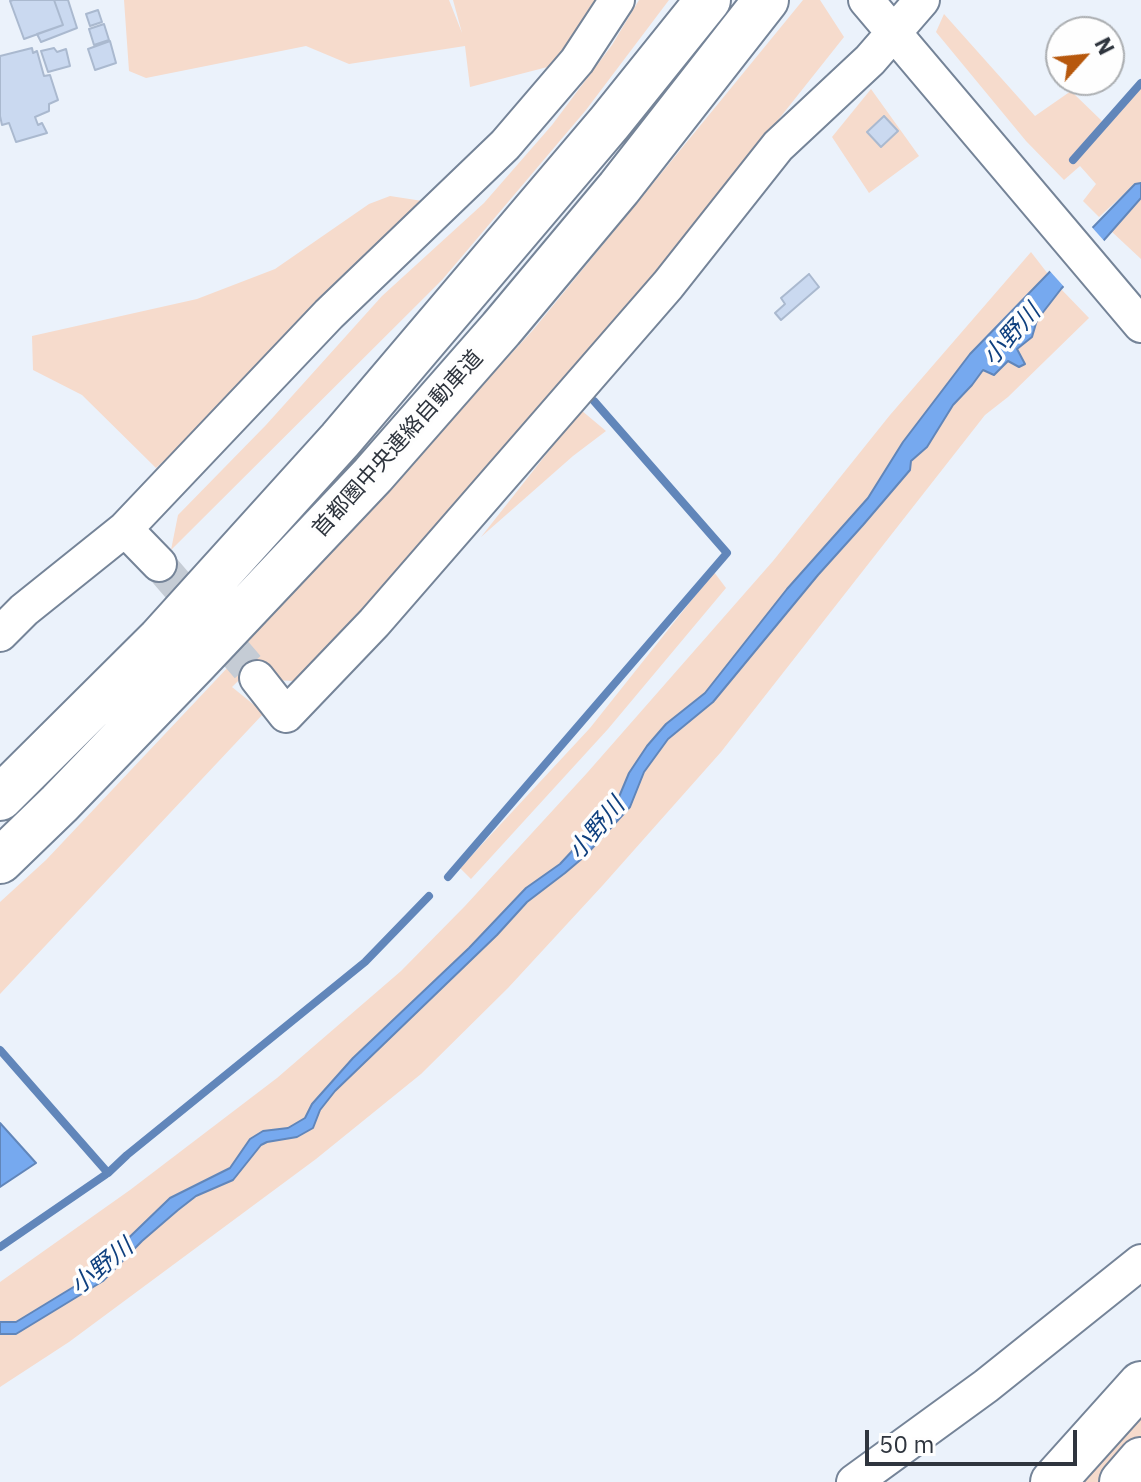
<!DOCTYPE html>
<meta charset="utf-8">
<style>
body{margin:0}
#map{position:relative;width:1141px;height:1482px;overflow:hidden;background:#ebf2fb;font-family:"IBM Plex Sans",sans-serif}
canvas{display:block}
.north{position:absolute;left:1045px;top:16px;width:80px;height:80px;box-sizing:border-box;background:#fefefe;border:2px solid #abaeb1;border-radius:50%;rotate:63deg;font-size:22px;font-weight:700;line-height:32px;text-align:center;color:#2f353e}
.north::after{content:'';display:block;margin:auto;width:28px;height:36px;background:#b7580d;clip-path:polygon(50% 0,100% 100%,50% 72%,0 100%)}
.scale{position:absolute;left:865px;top:1430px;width:212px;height:36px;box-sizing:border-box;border:4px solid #2f353e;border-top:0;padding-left:10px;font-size:24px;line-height:28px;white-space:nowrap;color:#2f353e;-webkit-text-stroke:6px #fefefe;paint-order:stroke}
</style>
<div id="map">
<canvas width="1141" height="1482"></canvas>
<div class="north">N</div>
<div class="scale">50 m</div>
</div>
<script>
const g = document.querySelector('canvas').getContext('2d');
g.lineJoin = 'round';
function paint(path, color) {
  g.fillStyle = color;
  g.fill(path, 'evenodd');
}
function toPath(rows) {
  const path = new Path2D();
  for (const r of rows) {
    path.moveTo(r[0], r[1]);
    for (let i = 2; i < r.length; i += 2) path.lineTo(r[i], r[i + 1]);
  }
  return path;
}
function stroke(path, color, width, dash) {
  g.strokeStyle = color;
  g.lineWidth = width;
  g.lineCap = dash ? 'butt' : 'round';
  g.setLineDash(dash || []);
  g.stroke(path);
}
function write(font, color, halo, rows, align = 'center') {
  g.font = font + ' "IBM Plex Sans","Noto Sans JP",sans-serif';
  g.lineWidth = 7;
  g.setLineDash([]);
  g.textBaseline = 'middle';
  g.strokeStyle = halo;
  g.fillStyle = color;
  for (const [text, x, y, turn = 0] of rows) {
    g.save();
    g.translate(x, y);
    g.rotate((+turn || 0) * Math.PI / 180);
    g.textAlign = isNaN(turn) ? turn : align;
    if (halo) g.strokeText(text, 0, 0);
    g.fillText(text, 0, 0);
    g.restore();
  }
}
paint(toPath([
 [124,0,449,0,462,33,453,0,599,0,563,63,470,87,465,46,349,64,306,46,146,78,129,71],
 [639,0,669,0,586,110,442,280,171,550,178,515,266,425,382,296,484,203,552,125,612,45],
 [803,0,820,0,844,37,624,314,311,674,292,681,275,680,243,646,533,330],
 [944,14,1035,116,1071,91,1104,123,1106,127,1141,88,1141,183,1135,184,1099,217,1083,201,1096,184,1080,166,1064,180,1026,141,936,32],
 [871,89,919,156,869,193,832,137],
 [390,196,429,202,287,348,156,468,82,395,33,370,32,336,197,299,275,269,369,204],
 [1140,198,1141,198,1141,259,1111,231],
 [1031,252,1048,274,970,355,903,442,868,498,787,589,705,693,666,724,647,746,629,773,616,804,560,864,526,888,469,948,353,1058,312,1104,306,1118,288,1128,263,1131,250,1139,230,1168,170,1198,85,1280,16,1322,0,1322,0,1282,130,1190,277,1078,401,971,465,906,587,773,773,561,890,415],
 [1061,289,1089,318,1008,397,985,415,721,752,603,885,508,988,421,1074,316,1159,69,1342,0,1387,0,1334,16,1334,142,1241,196,1196,233,1179,261,1145,267,1142,297,1137,313,1128,320,1110,335,1091,497,935,527,902,565,873,585,856,630,807,644,772,668,739,713,702,818,575,863,525,911,461,927,447,953,405,972,385,983,369,994,375,1017,349,1032,337,1037,320],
 [581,410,606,431,573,456,481,537],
 [714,572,726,588,608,729,471,879,460,868,590,728],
 [230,665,242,677,232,687,264,713,0,994,0,902,46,860],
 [1141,1410,1141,1436,1100,1482,1076,1482]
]), '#f6dbcc');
const water = toPath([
 [1141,183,1141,198,1061,289,1037,320,1032,337,1017,349,1025,364,1019,367,1008,361,994,375,983,370,972,385,953,405,927,447,911,461,910,470,863,525,818,575,713,702,668,739,644,772,630,807,585,856,565,873,527,902,497,935,335,1091,320,1110,313,1128,297,1137,267,1142,261,1145,233,1180,196,1196,178,1210,142,1241,103,1281,16,1334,0,1334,0,1322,16,1322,85,1280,170,1198,230,1168,250,1139,263,1131,288,1128,305,1118,312,1104,353,1058,469,948,526,888,560,864,616,804,629,773,647,746,666,724,705,693,787,589,868,498,903,442,970,354,1135,184,1141,183],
 [0,1123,36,1163,0,1187,0,1123]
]);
paint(water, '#76a9ef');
stroke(water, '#6186ba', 2);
paint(toPath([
 [1090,225,1106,243,1066,289,1048,269]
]), '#ebf2fb');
stroke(toPath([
 [1073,160,1141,83],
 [448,877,727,553,594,401],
 [0,1050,108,1173],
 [0,1247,108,1173,127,1155,365,962,429,896]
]), '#6186ba', 8);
const building = toPath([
 [13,0,54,0,63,25,24,39,10,1,13,0],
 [54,0,68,0,77,28,41,42,37,34,63,25,54,0],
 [98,10,102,22,90,26,86,14,98,10],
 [104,24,109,40,94,45,89,29,104,24],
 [110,41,116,63,95,70,88,49,110,41],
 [32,48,33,53,37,51,44,76,50,75,58,100,49,104,49,111,35,117,38,125,42,123,47,133,16,142,9,123,2,125,0,116,0,56,32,48],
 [54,48,57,52,66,49,70,66,48,72,41,51,54,48],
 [884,116,898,131,881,147,867,132,884,116],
 [809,274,819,287,781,320,775,313,785,304,781,298,809,274]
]);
paint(building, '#cad9f0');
stroke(building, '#aab9cf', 2);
stroke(toPath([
 [159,564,257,678]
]), '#c5ccd5', 34, [34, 17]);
const minor = toPath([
 [866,0,1141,325],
 [125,529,159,564],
 [0,634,24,610,125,529,329,314,505,145,577,61,617,0],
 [257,678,286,715,374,623,668,285,778,146,870,60,922,0],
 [854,1482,986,1386,1141,1262]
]);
const major = toPath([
 [1053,1482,1141,1384],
 [1122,1482,1141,1460]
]);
const highway = toPath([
 [0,798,160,639,340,440,610,122,708,0],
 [0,861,59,804,196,662,373,475,501,329,619,188,766,0]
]);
stroke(minor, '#758498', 38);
stroke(major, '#758498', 48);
stroke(highway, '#758498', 48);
stroke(minor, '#fff', 34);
stroke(major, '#fff', 44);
stroke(highway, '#fff', 44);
write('22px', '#2f353e', '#fefefe', [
 ["首都圏中央連絡自動車道",398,444,-48]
]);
write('italic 24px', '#0f407f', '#fefefe', [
 ["小野川",1012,335,-48],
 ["小野川",597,829,-50],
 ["小野川",102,1267,-39]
]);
</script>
